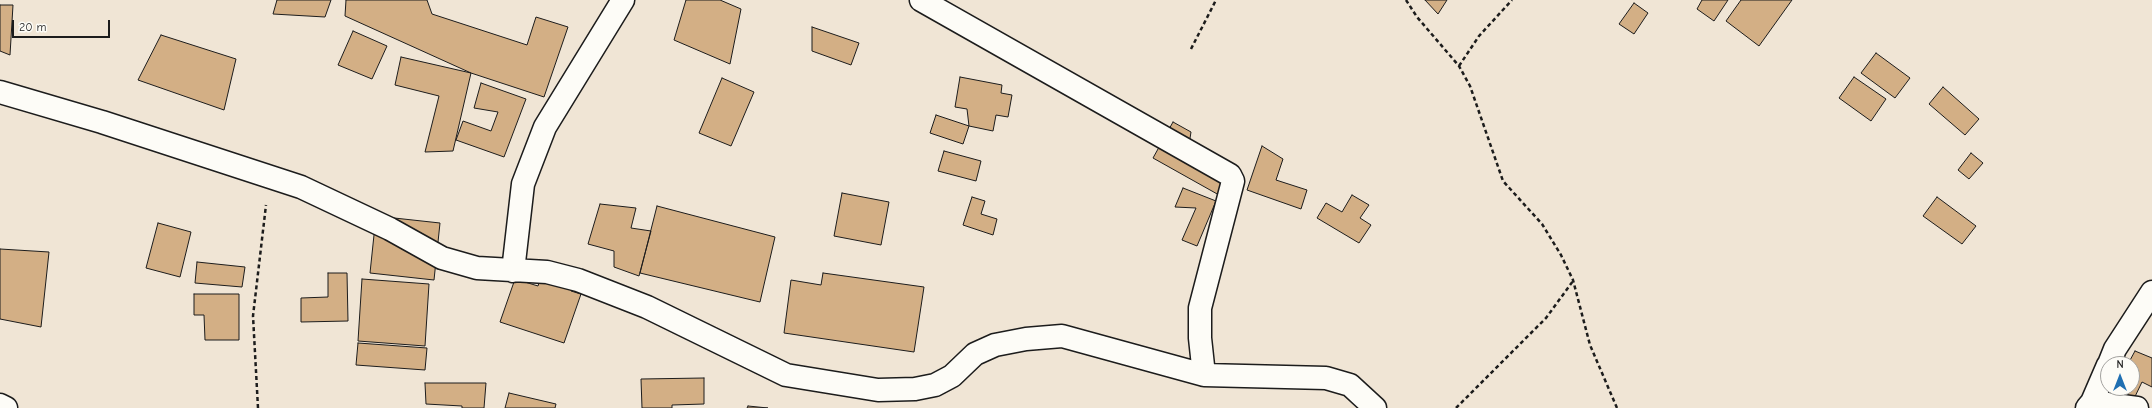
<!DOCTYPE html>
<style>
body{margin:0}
#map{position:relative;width:2152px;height:408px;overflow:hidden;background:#f0e5d5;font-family:"Comic Neue",sans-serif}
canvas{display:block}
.north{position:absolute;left:2100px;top:356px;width:40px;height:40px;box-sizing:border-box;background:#fdfcf7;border:1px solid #a3a29f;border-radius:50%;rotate:0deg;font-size:11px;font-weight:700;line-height:16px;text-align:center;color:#1c1c1c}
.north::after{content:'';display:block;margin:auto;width:14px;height:18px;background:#1f6fb2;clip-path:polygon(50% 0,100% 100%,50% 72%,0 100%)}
.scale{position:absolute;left:12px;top:20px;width:98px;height:18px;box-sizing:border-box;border:2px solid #1c1c1c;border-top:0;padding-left:5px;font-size:12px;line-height:14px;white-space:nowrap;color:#1c1c1c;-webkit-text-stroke:3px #fdfcf7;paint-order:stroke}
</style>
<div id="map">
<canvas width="2152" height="408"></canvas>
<div class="north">N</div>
<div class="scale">20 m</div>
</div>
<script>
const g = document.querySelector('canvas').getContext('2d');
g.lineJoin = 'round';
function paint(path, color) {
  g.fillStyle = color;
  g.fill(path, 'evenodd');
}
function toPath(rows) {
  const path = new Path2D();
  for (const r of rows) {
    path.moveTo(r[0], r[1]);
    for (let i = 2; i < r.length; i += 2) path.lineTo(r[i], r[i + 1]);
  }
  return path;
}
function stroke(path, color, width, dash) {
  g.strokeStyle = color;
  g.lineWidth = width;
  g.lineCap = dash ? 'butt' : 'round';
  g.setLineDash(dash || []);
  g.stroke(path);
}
const building = toPath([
 [277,0,331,0,325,17,273,14,277,0],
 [346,0,427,0,432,14,527,45,536,17,568,27,544,97,471,73,345,16,346,0],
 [686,0,720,0,741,9,730,64,674,40,686,0],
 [1425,0,1447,0,1438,14,1425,0],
 [1702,0,1728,0,1714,21,1697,9,1702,0],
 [1741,0,1792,0,1759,46,1726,21,1741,0],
 [1634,3,1648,13,1634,34,1619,24,1634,3],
 [0,5,13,5,10,55,0,51,0,5],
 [812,27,859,43,851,65,812,51,812,27],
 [353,31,387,46,372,79,338,65,353,31],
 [161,35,236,59,224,110,138,80,161,35],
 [1876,53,1910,78,1895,98,1861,73,1876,53],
 [401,57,471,73,453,151,425,152,439,96,395,85,401,57],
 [960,77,1002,85,1001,93,1012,95,1008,117,996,115,993,131,969,126,967,109,955,107,960,77],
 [1854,77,1886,99,1871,121,1839,98,1854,77],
 [722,78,754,92,731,146,699,133,722,78],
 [481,83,526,99,504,157,456,140,463,121,491,131,498,112,474,108,481,83],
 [1943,87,1979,119,1965,135,1929,104,1943,87],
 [936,115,969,126,963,144,930,133,936,115],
 [1173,122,1191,132,1188,151,1230,175,1219,195,1153,158,1173,122],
 [1262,146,1283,159,1276,180,1307,190,1301,209,1247,190,1262,146],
 [944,151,981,161,976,181,938,171,944,151],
 [1971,153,1983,163,1969,179,1958,170,1971,153],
 [1183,188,1216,201,1197,246,1182,240,1196,208,1175,207,1183,188],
 [842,193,889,202,881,245,834,236,842,193],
 [1352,195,1369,205,1360,218,1371,225,1359,243,1317,218,1326,203,1342,212,1352,195],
 [972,197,985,201,981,214,997,219,993,235,963,225,972,197],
 [1937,197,1976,226,1962,244,1923,216,1937,197],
 [600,204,636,208,631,228,651,231,639,276,614,267,614,251,588,244,600,204],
 [657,206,775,237,760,302,640,273,657,206],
 [376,216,440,223,434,280,370,273,376,216],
 [158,223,191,232,180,277,146,268,158,223],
 [0,249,49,252,41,327,0,319,0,249],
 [197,262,245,267,242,287,195,283,197,262],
 [328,273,347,273,348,321,301,322,301,298,328,297,328,273],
 [542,273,573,284,571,291,581,294,564,343,500,322,515,279,538,286,542,273],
 [823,273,924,287,914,352,784,333,791,280,821,285,823,273],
 [362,279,429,284,425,346,358,341,362,279],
 [194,294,239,294,239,340,205,340,204,315,194,315,194,294],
 [358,343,427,348,425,370,356,365,358,343],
 [2135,351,2152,358,2152,387,2142,382,2130,407,2108,408,2117,388,2132,388,2132,364,2128,364,2135,351],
 [704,378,704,404,672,405,672,408,642,408,641,379,704,378],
 [425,383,486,383,484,408,462,408,462,406,426,404,425,383],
 [509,393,556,404,555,408,505,408,509,393],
 [748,406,768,408,747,408,748,406]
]);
paint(building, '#d3af85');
stroke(building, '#1c1c1c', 1);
const minor = toPath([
 [921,0,1230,175,1233,181,1200,308,1200,338,1204,375],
 [0,92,102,122,301,187,390,229,442,258,477,268,547,272,578,280,647,307,786,375,878,390,915,389,935,385,952,376,975,354,995,345,1026,339,1062,336,1204,375,1326,378,1350,385,1375,408],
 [513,271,523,184,545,127,623,0],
 [2109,364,2115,349,2152,292],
 [2092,402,2137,408],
 [0,405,6,408],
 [2087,408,2092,402,2108,365]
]);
stroke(minor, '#1c1c1c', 25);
stroke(toPath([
 [1406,0,1417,17,1459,66,1470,86,1503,181,1542,224,1561,255,1573,280,1590,345,1617,408],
 [1191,49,1216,0],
 [1459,66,1479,36,1512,0],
 [258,408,253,316,266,205],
 [1456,408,1546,318,1573,281]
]), '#1c1c1c', 2.5, [4, 3]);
stroke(minor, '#fdfcf7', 22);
</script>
